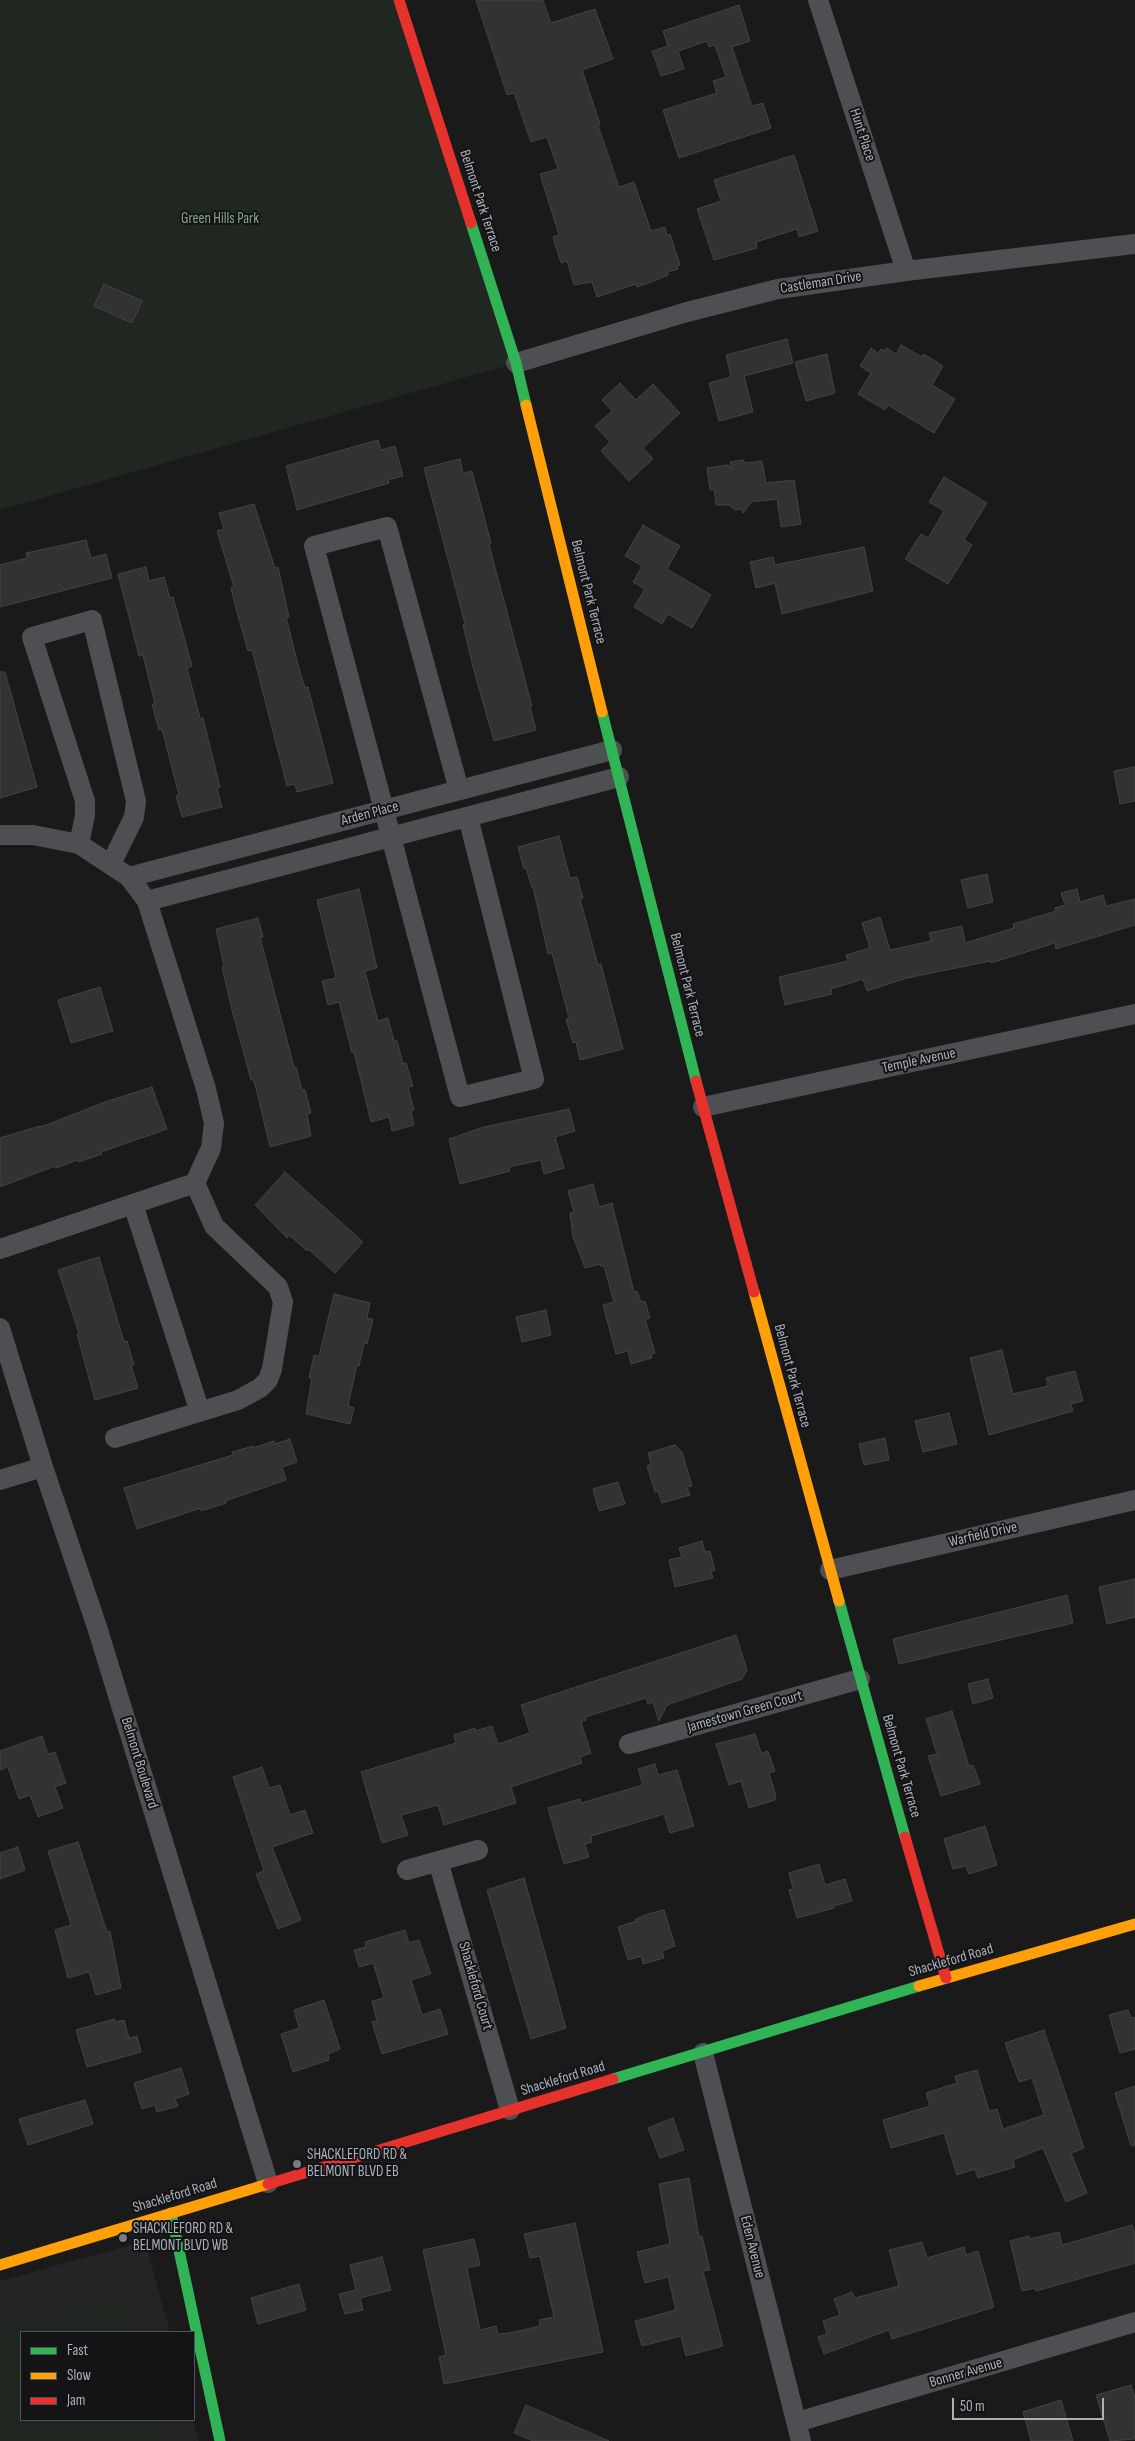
<!DOCTYPE html>
<style>
body{margin:0}
#map{position:relative;width:1135px;height:2441px;overflow:hidden;background:#1a1a1a;font-family:"Sofia Sans Condensed",sans-serif}
canvas{display:block}
.legend{position:absolute;left:20px;top:2331px;width:175px;height:90px;box-sizing:border-box;background:#141416;border:1px solid #505358;margin:0;padding:6px 9px;list-style:none;font-size:15px;color:#aab1bb}
.legend li{display:flex;align-items:center;gap:10px;height:25px}
.legend b{width:25px;border:1px solid #505358}
.scale{position:absolute;left:952px;top:2398px;width:152px;height:22px;box-sizing:border-box;border:2px solid #aab1bb;border-top:0;padding-left:6px;font-size:15px;line-height:18px;white-space:nowrap;color:#aab1bb;-webkit-text-stroke:4px #141416;paint-order:stroke}
</style>
<div id="map">
<canvas width="1135" height="2441"></canvas>
<ul class="legend">
<li><b style="height:6px;background:#30b455"></b>Fast</li>
<li><b style="height:6px;background:#ff9f0a"></b>Slow</li>
<li><b style="height:6px;background:#e5322d"></b>Jam</li>
</ul>
<div class="scale">50 m</div>
</div>
<script>
const g = document.querySelector('canvas').getContext('2d');
g.lineJoin = 'round';
function paint(path, color) {
  g.fillStyle = color;
  g.fill(path, 'evenodd');
}
function toPath(rows) {
  const path = new Path2D();
  for (const r of rows) {
    path.moveTo(r[0], r[1]);
    for (let i = 2; i < r.length; i += 2) path.lineTo(r[i], r[i + 1]);
  }
  return path;
}
function stroke(path, color, width, dash) {
  g.strokeStyle = color;
  g.lineWidth = width;
  g.lineCap = dash ? 'butt' : 'round';
  g.setLineDash(dash || []);
  g.stroke(path);
}
function write(font, color, halo, rows, align = 'center') {
  g.font = font + ' "Sofia Sans Condensed",sans-serif';
  g.lineWidth = 4;
  g.setLineDash([]);
  g.textBaseline = 'middle';
  g.strokeStyle = halo;
  g.fillStyle = color;
  for (const [text, x, y, turn = 0] of rows) {
    g.save();
    g.translate(x, y);
    g.rotate((+turn || 0) * Math.PI / 180);
    g.textAlign = isNaN(turn) ? turn : align;
    if (halo) g.strokeText(text, 0, 0);
    g.fillText(text, 0, 0);
    g.restore();
  }
}
paint(toPath([
 [145,2241,170,2332,21,2332,21,2420,193,2420,199,2441,0,2441,0,2281]
]), '#232426');
paint(toPath([
 [0,0,399,0,516,363,0,510],
 [124,2302,132,2332,21,2332,21,2420,155,2420,160,2441,0,2441,0,2335]
]), '#1f2720');
const building = toPath([
 [476,0,543,0,551,23,595,9,613,59,582,70,600,124,598,125,619,187,634,182,651,231,665,227,667,235,670,234,680,265,677,266,678,269,668,272,668,275,654,281,637,287,636,284,597,297,592,282,574,285,567,261,561,263,553,237,559,235,540,174,558,169,547,137,531,142,514,93,507,95,476,0],
 [739,5,750,41,732,47,752,106,763,103,771,128,679,158,663,110,717,93,713,81,726,77,715,45,709,47,707,41,678,51,684,69,661,76,652,51,668,46,663,31,739,5],
 [794,155,818,231,799,237,797,229,756,242,757,248,714,260,697,209,721,201,714,180,794,155],
 [104,284,142,301,132,323,94,306,104,284],
 [787,339,793,363,744,376,753,412,719,421,709,383,731,377,726,355,787,339],
 [901,345,922,357,924,354,943,366,932,385,955,399,934,433,888,405,885,410,858,394,871,373,860,366,871,348,878,353,881,349,884,351,886,348,896,354,901,345],
 [827,354,835,393,806,401,795,362,827,354],
 [620,383,636,400,653,384,680,413,643,448,653,459,629,481,601,451,610,442,595,426,612,411,602,400,620,383],
 [378,440,381,450,395,446,403,476,388,480,389,483,297,510,286,466,378,440],
 [460,459,463,473,472,471,491,543,489,544,495,567,532,706,530,707,536,730,494,741,474,671,463,625,465,624,424,468,460,459],
 [743,460,746,463,762,461,766,483,794,480,801,524,781,527,777,499,751,502,743,513,742,509,735,510,729,505,716,505,714,489,710,490,707,468,728,465,732,469,730,462,743,460],
 [944,477,987,503,964,540,972,545,948,584,905,559,921,534,928,538,944,511,929,502,944,477],
 [254,504,275,568,278,567,289,617,286,617,298,665,305,688,308,687,333,783,297,792,295,784,287,786,252,650,248,651,235,605,231,588,234,587,217,531,224,529,219,513,254,504],
 [643,525,680,546,667,569,711,595,692,628,668,614,662,624,634,607,645,589,633,582,642,566,625,556,643,525],
 [86,540,91,558,106,554,112,578,0,607,0,565,27,558,26,553,86,540],
 [864,547,873,591,782,614,775,583,756,588,750,562,773,557,775,565,864,547],
 [146,567,149,581,164,577,170,598,173,597,192,666,187,668,200,718,203,718,220,787,217,788,222,807,182,817,176,796,179,795,162,729,159,730,152,704,155,704,143,655,139,656,118,574,146,567],
 [0,672,5,672,37,787,0,798,0,672],
 [1135,767,1135,801,1120,804,1114,771,1135,767],
 [559,836,570,878,577,877,583,898,580,899,598,965,601,964,623,1049,580,1060,576,1042,573,1043,566,1019,569,1018,552,953,548,954,533,887,532,888,526,868,524,869,518,847,559,836],
 [987,874,993,902,968,908,961,880,987,874],
 [359,889,377,968,365,971,378,1021,388,1018,394,1041,397,1041,403,1064,406,1063,413,1086,408,1087,414,1110,411,1111,414,1125,392,1131,389,1117,371,1122,354,1052,352,1053,339,1002,328,1005,322,981,336,978,317,900,359,889],
 [1077,889,1080,902,1103,895,1106,906,1135,899,1135,925,1056,949,1055,943,991,963,990,961,907,978,867,991,863,979,831,989,832,994,785,1005,779,977,848,961,846,955,870,948,862,923,880,917,890,950,931,941,929,933,962,926,965,943,1014,928,1013,924,1056,911,1055,908,1065,905,1061,893,1077,889],
 [258,918,263,937,260,937,294,1067,296,1067,302,1090,305,1090,311,1113,307,1114,311,1136,270,1147,254,1080,251,1080,232,1010,222,967,224,966,216,929,258,918],
 [100,987,113,1031,71,1043,58,1000,100,987],
 [152,1087,167,1129,101,1152,102,1154,79,1162,78,1160,56,1168,55,1166,0,1187,0,1138,40,1126,41,1127,105,1102,152,1087],
 [569,1109,575,1131,555,1137,564,1168,544,1174,541,1160,509,1167,510,1171,460,1184,449,1139,484,1127,569,1109],
 [285,1172,363,1242,335,1273,308,1249,307,1251,289,1235,287,1238,255,1205,285,1172],
 [593,1184,599,1207,612,1203,634,1292,637,1291,641,1302,645,1301,650,1318,645,1319,655,1353,651,1354,652,1358,631,1364,628,1351,616,1354,603,1305,614,1302,604,1266,600,1266,600,1264,585,1268,573,1237,570,1213,574,1212,568,1191,593,1184],
 [99,1257,124,1342,127,1341,134,1365,131,1365,138,1388,95,1400,77,1334,79,1333,58,1270,99,1257],
 [334,1294,370,1303,367,1318,373,1319,367,1344,364,1343,359,1366,357,1365,348,1406,354,1408,350,1424,306,1414,312,1378,309,1378,314,1355,319,1356,334,1294],
 [546,1310,551,1335,522,1342,516,1317,546,1310],
 [1002,1350,1013,1394,1048,1386,1046,1378,1075,1371,1083,1401,1071,1404,1073,1411,989,1435,970,1358,1002,1350],
 [949,1413,957,1444,923,1452,915,1421,949,1413],
 [885,1438,889,1460,864,1465,859,1444,885,1438],
 [290,1439,297,1462,282,1467,286,1480,225,1501,226,1503,201,1511,201,1508,137,1529,124,1488,233,1455,232,1452,253,1446,253,1448,274,1441,275,1444,290,1439],
 [675,1445,682,1452,692,1486,687,1487,690,1495,662,1503,658,1491,655,1492,647,1466,651,1464,648,1453,675,1445],
 [618,1482,625,1504,599,1511,593,1489,618,1482],
 [702,1541,705,1552,710,1551,715,1570,711,1572,713,1578,675,1587,669,1560,682,1557,679,1548,702,1541],
 [1135,1579,1135,1617,1107,1624,1099,1587,1135,1579],
 [1067,1595,1073,1623,899,1664,893,1639,1067,1595],
 [736,1635,747,1670,742,1679,667,1705,659,1721,653,1702,648,1704,646,1698,585,1717,586,1720,581,1722,591,1753,580,1757,582,1763,511,1787,516,1803,444,1825,438,1805,401,1815,408,1835,382,1843,361,1772,456,1743,454,1735,475,1728,475,1731,492,1726,498,1744,530,1733,521,1705,736,1635],
 [988,1679,993,1698,973,1704,968,1684,988,1679],
 [952,1711,969,1766,973,1765,980,1784,941,1796,928,1756,937,1754,926,1719,952,1711],
 [755,1734,761,1753,768,1751,775,1771,769,1773,776,1796,775,1800,749,1808,741,1781,729,1785,716,1744,755,1734],
 [42,1736,48,1754,55,1752,66,1783,55,1787,63,1808,38,1817,30,1795,19,1799,8,1767,0,1770,0,1751,42,1736],
 [655,1764,658,1775,677,1770,694,1826,670,1833,664,1814,635,1823,591,1836,592,1842,585,1844,589,1857,564,1864,548,1808,580,1799,581,1803,643,1785,638,1769,655,1764],
 [262,1767,269,1788,280,1785,290,1815,305,1810,313,1833,272,1847,301,1920,278,1929,256,1874,264,1871,233,1777,262,1767],
 [985,1826,997,1865,969,1874,966,1866,953,1869,944,1839,985,1826],
 [78,1842,107,1932,110,1931,121,1988,96,1995,89,1972,68,1978,55,1930,71,1925,48,1851,78,1842],
 [18,1847,25,1870,0,1879,0,1853,18,1847],
 [819,1864,825,1885,845,1879,852,1901,834,1906,834,1908,797,1918,789,1890,793,1889,789,1873,819,1864],
 [524,1878,566,2028,531,2039,487,1890,524,1878],
 [664,1910,675,1946,662,1951,664,1958,643,1964,641,1956,628,1960,618,1927,636,1921,636,1919,648,1914,664,1910],
 [405,1930,409,1943,419,1940,431,1974,411,1980,422,2015,440,2009,448,2034,382,2054,372,2022,377,2021,372,2001,384,1998,373,1963,359,1967,354,1950,366,1947,365,1942,405,1930],
 [324,2000,340,2049,328,2054,329,2060,293,2072,281,2034,299,2028,294,2010,324,2000],
 [1128,2010,1131,2018,1135,2017,1135,2049,1120,2053,1109,2015,1128,2010],
 [114,2019,115,2022,124,2020,129,2038,137,2036,141,2052,87,2067,76,2030,114,2019],
 [1044,2030,1084,2148,1071,2153,1087,2193,1066,2202,1043,2148,1013,2160,1015,2167,978,2178,975,2169,957,2175,944,2133,891,2148,883,2120,930,2106,926,2093,957,2083,955,2076,977,2070,989,2111,997,2109,1003,2129,1044,2115,1032,2078,1019,2082,1005,2043,1044,2030],
 [181,2068,189,2094,175,2099,178,2106,157,2112,155,2105,142,2109,134,2083,181,2068],
 [1135,2086,1135,2145,1131,2146,1115,2093,1135,2086],
 [85,2100,93,2124,28,2145,19,2119,85,2100],
 [673,2118,684,2150,660,2158,648,2128,673,2118],
 [689,2178,699,2237,702,2236,710,2270,703,2271,723,2346,686,2356,681,2336,642,2346,635,2321,676,2310,668,2277,645,2283,637,2252,670,2244,659,2184,689,2178],
 [575,2223,603,2352,444,2384,439,2357,446,2355,423,2250,474,2239,480,2265,467,2268,480,2330,496,2326,498,2334,509,2333,540,2326,539,2320,554,2317,540,2256,530,2258,524,2234,575,2223],
 [1132,2225,1135,2235,1135,2263,1036,2291,1035,2288,1022,2291,1010,2241,1029,2236,1030,2239,1059,2232,1062,2245,1132,2225],
 [922,2242,927,2258,964,2247,966,2255,978,2251,994,2307,892,2339,889,2330,824,2354,818,2337,827,2334,823,2321,840,2315,834,2299,852,2292,855,2298,899,2286,889,2250,922,2242],
 [382,2257,391,2290,360,2298,363,2310,345,2314,339,2294,356,2290,350,2265,382,2257],
 [299,2284,306,2310,258,2324,251,2298,299,2284],
 [1131,2385,1135,2397,1135,2439,1110,2441,1096,2395,1131,2385],
 [1061,2400,1073,2441,1031,2441,1023,2412,1061,2400],
 [526,2405,609,2441,533,2441,514,2433,526,2405]
]);
paint(building, '#323232');
stroke(building, '#424346', 1);
stroke(toPath([
 [818,0,906,271],
 [516,363,687,312,778,289,906,271,1135,244],
 [459,790,387,527,314,546,460,1097,534,1079,468,817],
 [0,835,33,835,79,844,129,877,147,901,206,1089,214,1123,211,1148,195,1183,214,1226,278,1287,283,1302,272,1369,268,1380,260,1388,238,1400,115,1438],
 [79,844,85,815,85,801,32,637,92,620,136,801,134,817,111,864],
 [129,877,612,750],
 [147,901,619,777],
 [703,1107,1135,1014],
 [133,1204,200,1412],
 [0,1249,195,1183],
 [0,1328,43,1467,97,1627,268,2183],
 [0,1480,43,1467],
 [830,1570,1135,1500],
 [629,1744,860,1679],
 [438,1861,510,2110],
 [407,1870,478,1850],
 [703,2053,801,2441],
 [797,2422,1135,2322]
]), '#4d4f53', 20);
stroke(toPath([
 [471,223,516,363,526,405],
 [602,712,696,1081],
 [839,1601,905,1837],
 [613,2079,919,1986],
 [171,2213,220,2441]
]), '#30b455', 11);
stroke(toPath([
 [526,405,602,712],
 [754,1292,839,1601],
 [919,1986,1135,1924],
 [0,2265,268,2184]
]), '#ff9f0a', 11);
stroke(toPath([
 [399,0,471,223],
 [696,1081,754,1292],
 [905,1837,946,1978],
 [268,2184,613,2079]
]), '#e5322d', 11);
for (const [x, y, r, color] of [
 [297,2164,5,"#787c83"],
 [123,2238,5,"#787c83"]
]) {
  const dot = new Path2D();
  dot.arc(x, y, r, 0, 2 * Math.PI);
  g.fillStyle = color;
  g.fill(dot);
  stroke(dot, '#141416', 2);
}
write('15px', '#aab1bb', '#141416', [
 ["Hunt Place",862,135,72],
 ["Belmont Park Terrace",480,201,72],
 ["Castleman Drive",821,283,-9],
 ["Belmont Park Terrace",588,592,76],
 ["Arden Place",370,814,-15],
 ["Belmont Park Terrace",687,985,76],
 ["Temple Avenue",919,1061,-12],
 ["Belmont Park Terrace",792,1376,75],
 ["Warfield Drive",983,1535,-13],
 ["Jamestown Green Court",745,1712,-16],
 ["Belmont Boulevard",139,1763,73],
 ["Belmont Park Terrace",901,1766,74],
 ["Shackleford Road",951,1961,-16],
 ["Shackleford Court",475,1986,74],
 ["Shackleford Road",563,2079,-17],
 ["Shackleford Road",175,2196,-17],
 ["Eden Avenue",752,2247,76],
 ["Bonner Avenue",966,2373,-16]
]);
write('15px', '#82a781', '#141416', [
 ["Green Hills Park",220,219]
]);
write('15px', '#aab1bb', '#141416', [
 ["SHACKLEFORD RD &",307,2155],
 ["BELMONT BLVD EB",307,2172],
 ["SHACKLEFORD RD &",133,2229],
 ["BELMONT BLVD WB",133,2246]
], 'left');
</script>
